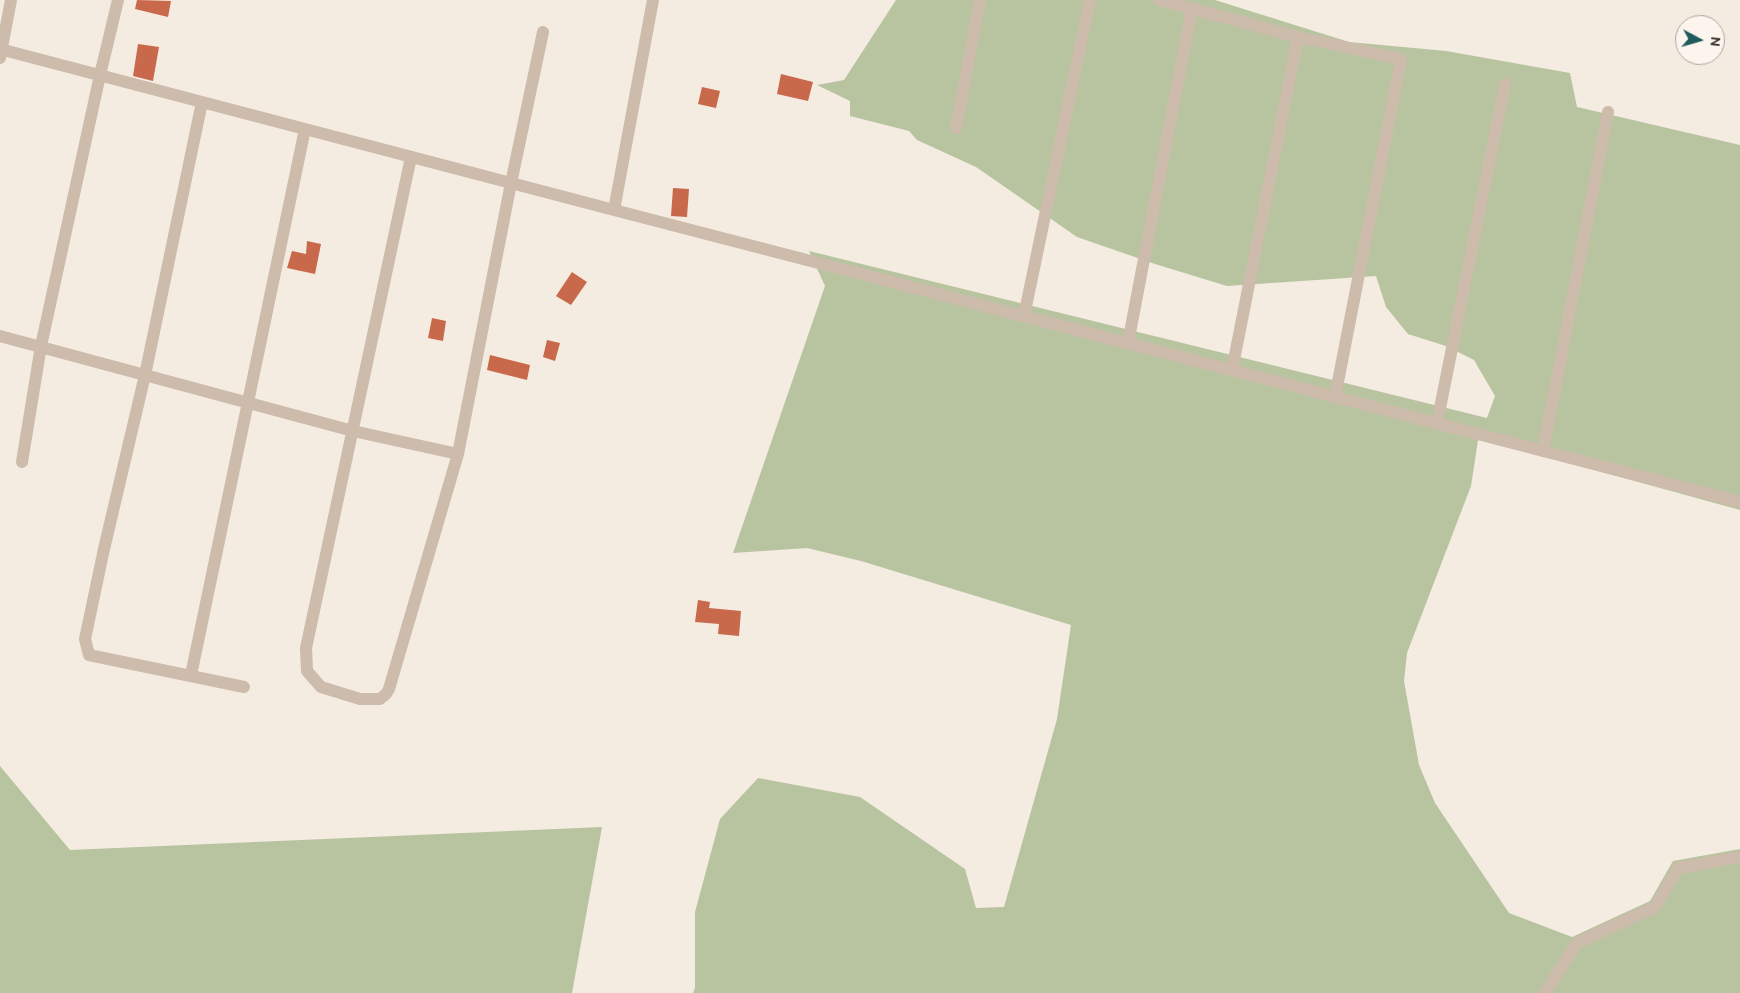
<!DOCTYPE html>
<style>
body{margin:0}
#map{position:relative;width:1740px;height:993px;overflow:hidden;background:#f4ebe1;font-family:Overpass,sans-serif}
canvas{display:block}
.north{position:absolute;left:1675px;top:15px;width:50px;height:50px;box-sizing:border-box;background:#fbf5ee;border:1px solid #aea6a0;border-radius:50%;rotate:96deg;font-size:14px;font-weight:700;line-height:20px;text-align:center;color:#3b302b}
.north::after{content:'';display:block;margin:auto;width:18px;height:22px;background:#1f5a5e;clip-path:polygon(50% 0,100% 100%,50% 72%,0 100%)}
</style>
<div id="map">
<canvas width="1740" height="993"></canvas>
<div class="north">N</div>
</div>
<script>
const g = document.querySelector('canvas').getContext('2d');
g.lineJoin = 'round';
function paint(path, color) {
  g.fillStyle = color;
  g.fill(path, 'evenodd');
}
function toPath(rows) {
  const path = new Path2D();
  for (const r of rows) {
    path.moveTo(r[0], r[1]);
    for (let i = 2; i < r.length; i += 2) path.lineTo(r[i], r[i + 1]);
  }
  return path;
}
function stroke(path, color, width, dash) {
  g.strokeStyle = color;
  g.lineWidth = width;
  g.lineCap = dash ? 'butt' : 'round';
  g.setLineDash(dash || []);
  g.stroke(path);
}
paint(toPath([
 [896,0,1215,0,1349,42,1446,51,1570,73,1577,107,1740,145,1740,510,1504,445,1478,440,1471,486,1407,653,1404,681,1419,765,1435,803,1509,913,1572,937,1650,901,1673,861,1740,849,1740,993,693,993,695,988,695,912,720,819,758,778,860,797,965,869,976,908,1004,907,1057,719,1071,625,861,561,807,548,733,553,825,286,809,251,1487,418,1495,396,1474,360,1446,346,1408,334,1386,307,1376,276,1227,286,1155,264,1077,237,976,167,917,140,909,131,850,116,850,101,817,85,844,80],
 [0,766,70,850,602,827,572,993,0,993]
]), '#b8c4a0');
paint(toPath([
 [137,0,171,1,168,17,135,9],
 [138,44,159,47,153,81,133,76],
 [781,74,813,82,808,101,777,94],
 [702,87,720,91,716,108,698,104],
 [673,188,689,189,687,217,671,216],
 [307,241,321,244,315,274,287,268,292,251,306,254],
 [572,272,587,282,571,305,556,296],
 [432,318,446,321,443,341,428,338],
 [547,340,560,343,555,361,543,357],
 [490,355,530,365,527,380,487,370],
 [698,600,710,602,709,608,741,611,739,636,718,634,719,624,695,622]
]), '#c8694b');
stroke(toPath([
 [1159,0,1298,37,1401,59,1335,397],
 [0,49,614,210,653,0],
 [0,58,11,0],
 [202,102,145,375,104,549,85,639,89,655,244,687],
 [956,128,980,0],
 [411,157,306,648,307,671,321,687,360,699,380,699,386,694,389,689,458,454],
 [614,210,1740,502],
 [1024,316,1090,0],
 [0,336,353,431,458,454,511,183,543,32],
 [1128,343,1192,8],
 [1232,370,1298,37],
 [1437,423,1505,84],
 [1543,451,1608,112],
 [22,462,41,346,100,75,118,0],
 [191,675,305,129],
 [1545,993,1577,943,1655,907,1678,868,1740,857]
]), '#cdbbac', 12);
</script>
